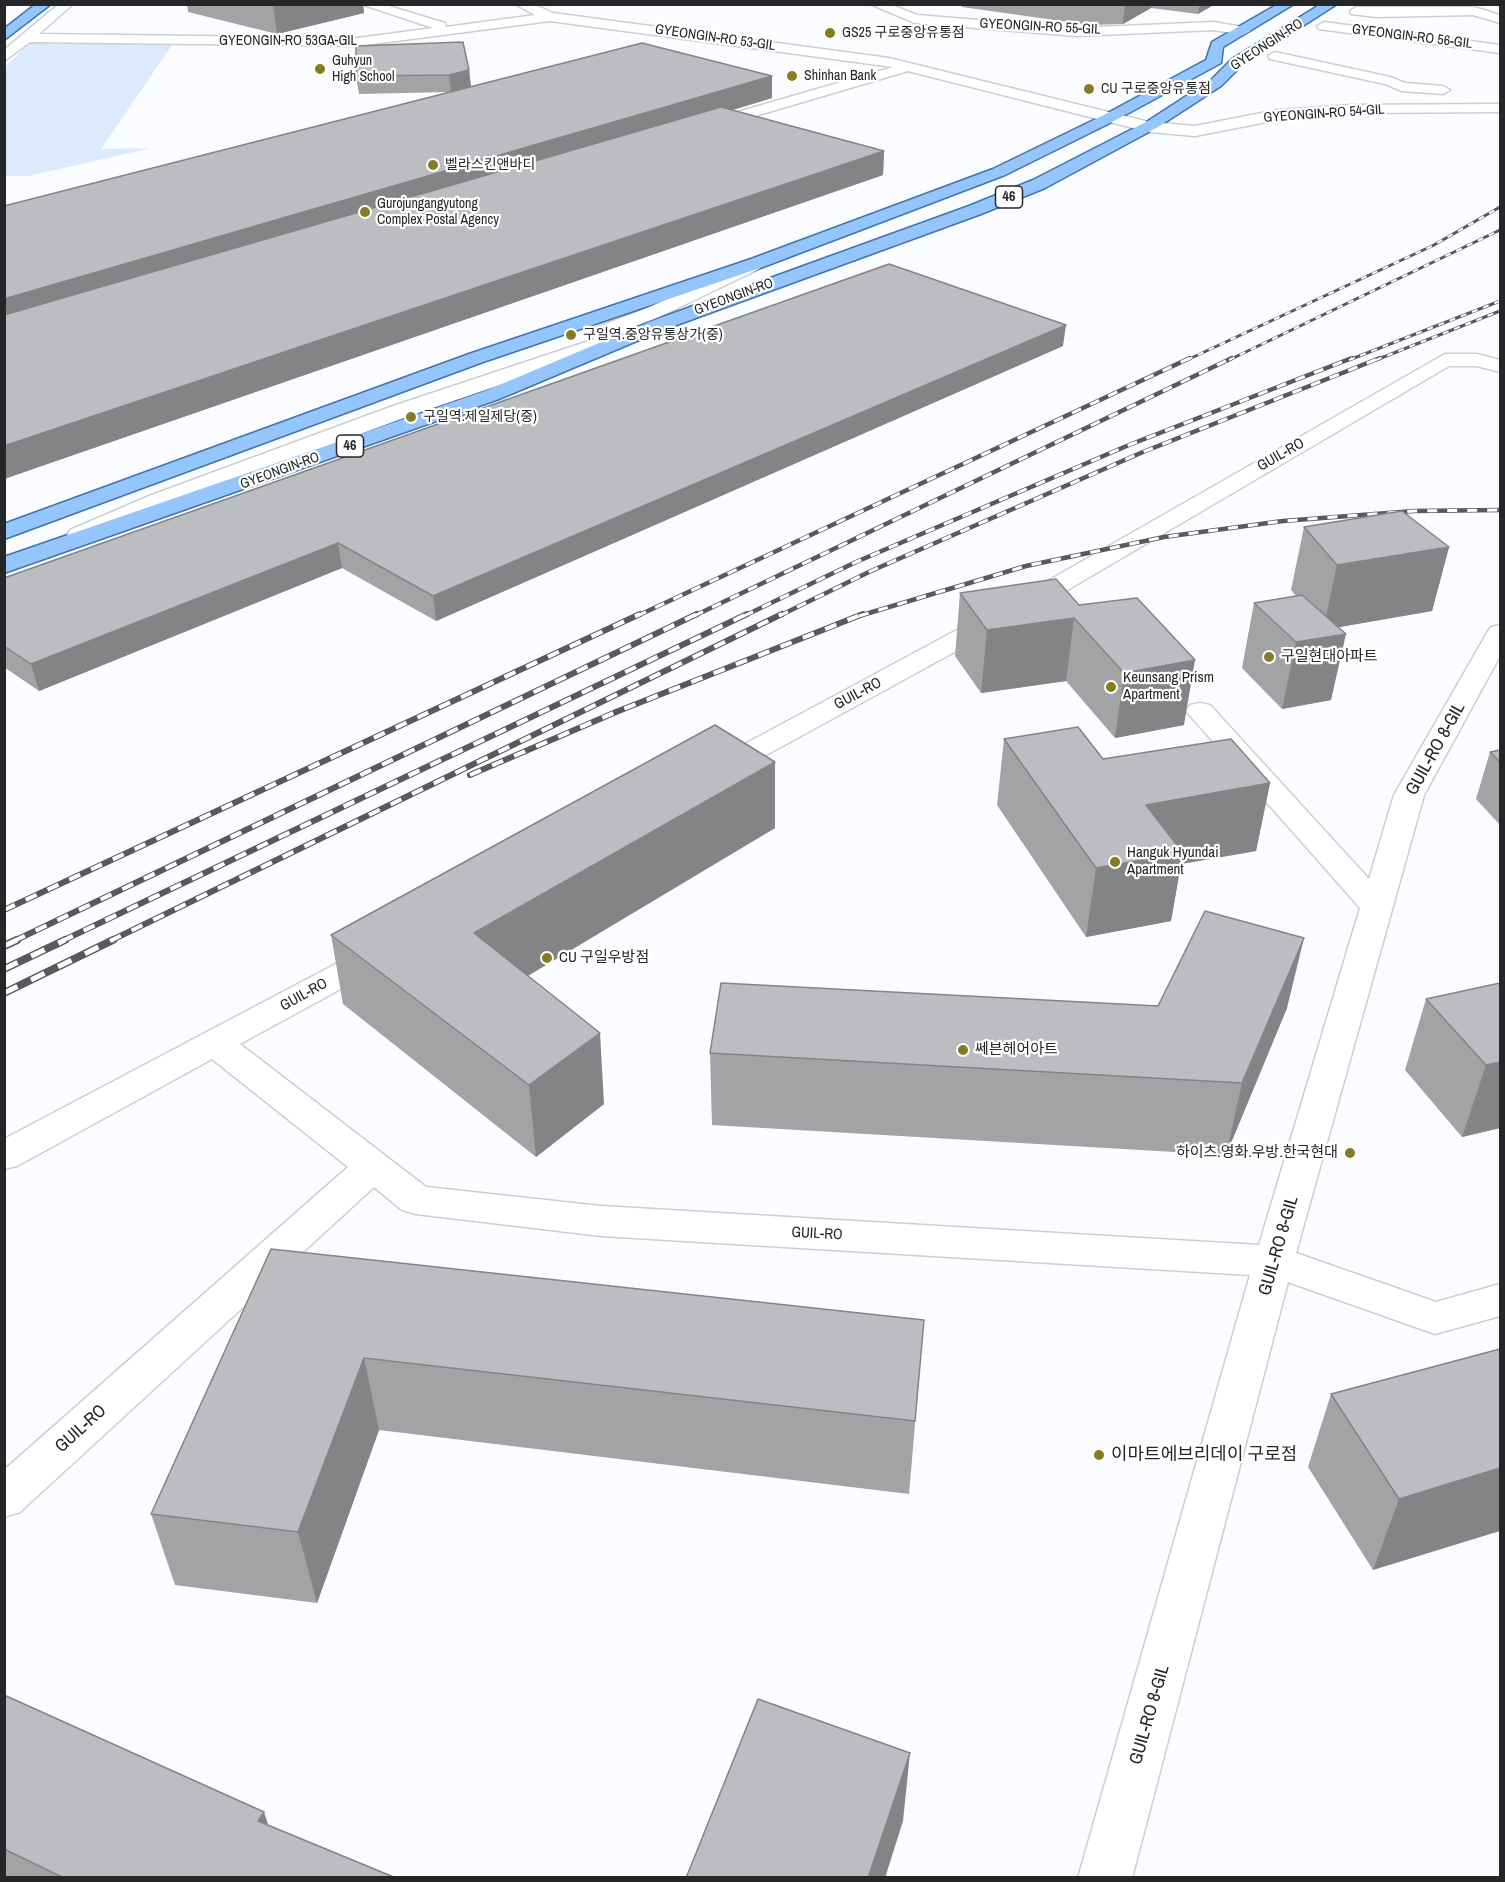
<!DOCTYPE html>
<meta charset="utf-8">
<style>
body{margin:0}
#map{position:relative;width:1505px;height:1882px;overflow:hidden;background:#fafcff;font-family:"Archivo Narrow",sans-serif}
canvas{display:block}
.frame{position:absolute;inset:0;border:6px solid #252627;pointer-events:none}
</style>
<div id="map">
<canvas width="1505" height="1882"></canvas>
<div class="frame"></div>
</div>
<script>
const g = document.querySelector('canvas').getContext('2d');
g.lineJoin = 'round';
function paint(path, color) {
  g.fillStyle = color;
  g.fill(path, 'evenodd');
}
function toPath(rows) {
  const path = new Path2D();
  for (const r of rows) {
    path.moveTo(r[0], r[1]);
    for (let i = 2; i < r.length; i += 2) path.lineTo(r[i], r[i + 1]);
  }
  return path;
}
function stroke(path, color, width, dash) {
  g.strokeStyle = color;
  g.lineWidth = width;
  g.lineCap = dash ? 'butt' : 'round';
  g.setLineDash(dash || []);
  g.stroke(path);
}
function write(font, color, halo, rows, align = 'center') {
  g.font = font + ' "Archivo Narrow","Noto Sans KR",sans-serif';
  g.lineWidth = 4.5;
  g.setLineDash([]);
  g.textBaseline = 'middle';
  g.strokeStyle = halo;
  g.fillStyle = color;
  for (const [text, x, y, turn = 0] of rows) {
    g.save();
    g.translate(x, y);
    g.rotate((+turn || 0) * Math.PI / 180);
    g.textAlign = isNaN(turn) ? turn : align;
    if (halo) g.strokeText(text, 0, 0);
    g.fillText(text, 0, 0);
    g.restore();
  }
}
paint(toPath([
 [31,41,174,42,101,149,151,148,29,176,5,176,5,67]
]), '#dbeafc');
const minor = toPath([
 [59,4,73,4,39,34,358,38,433,28,361,4,382,4,445,23,446,27,535,15,515,4,533,4,553,13,889,58,1149,122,1195,126,1277,110,1351,105,1500,104,1500,112,1351,113,1277,120,1195,136,1149,132,908,71,701,132,693,127,696,124,893,67,550,21,358,46,30,42,4,61,4,50,59,4],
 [870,4,889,4,917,15,1076,28,1214,22,1248,28,1250,31,1243,35,1214,30,1076,36,915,23,870,4],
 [1356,7,1474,7,1500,15,1500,23,1473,15,1376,17,1351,14,1350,11,1356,7],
 [1324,22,1500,45,1500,53,1319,29,1317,26,1324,22],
 [1275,52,1390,77,1405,83,1443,86,1450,90,1443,94,1402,91,1385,84,1270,59,1268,56,1275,52],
 [753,260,762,265,759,269,659,317,625,330,635,336,632,340,409,416,165,506,88,540,79,542,70,540,67,535,70,530,149,496,393,406,595,339,587,334,590,330,645,309,753,260],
 [1445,354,1477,354,1500,360,1500,372,1477,366,1449,366,1064,592,726,777,716,780,706,777,701,771,706,765,1046,582,1445,354],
 [1500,625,1500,656,1424,795,1296,1253,1436,1302,1500,1284,1500,1316,1435,1334,1288,1282,1132,1878,1078,1878,1250,1275,601,1236,416,1214,402,1210,374,1187,20,1512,4,1517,4,1470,348,1167,212,1059,17,1166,4,1169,4,1139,366,948,378,944,390,948,395,955,390,962,240,1044,426,1187,601,1206,1259,1245,1360,908,1186,711,1190,705,1200,703,1210,705,1369,879,1394,795,1487,633,1491,627,1500,625]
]);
const major = toPath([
 [36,4,51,4,4,40,4,29,36,4],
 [1278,4,1294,4,1223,47,1221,63,1114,121,1005,175,763,267,483,362,4,539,4,524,469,354,751,259,993,169,1104,115,1206,60,1212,42,1278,4],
 [1321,4,1337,4,1242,65,1221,86,1158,127,1045,188,981,214,663,330,499,399,4,573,4,557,485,391,649,322,969,206,1033,180,1148,121,1211,80,1232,59,1321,4]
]);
stroke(minor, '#cccfd2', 3);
stroke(major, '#3f74b0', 3);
paint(minor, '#fff');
paint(major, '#94c5fb');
const railFar3 = toPath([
 [1187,360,1434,245,1500,207],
 [1229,360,1500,230],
 [1349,360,1500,301],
 [1376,360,1500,311]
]);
const railFar2 = toPath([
 [637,616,1190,358],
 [694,616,1232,358],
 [744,616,856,562,1129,445,1352,358],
 [779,616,871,571,1143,452,1380,358],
 [859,616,1026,566,1164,537,1283,521,1414,511,1500,510]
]);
const railFar1 = toPath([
 [470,775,616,712,863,614],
 [4,910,640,614],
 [14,941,697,614],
 [62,941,747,614],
 [110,941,782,614]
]);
const rail = toPath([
 [4,946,17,940],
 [4,969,65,940],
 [4,993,113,940]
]);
stroke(railFar3, '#58595a', 3);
stroke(railFar2, '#58595a', 4.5);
stroke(railFar1, '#58595a', 6);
stroke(rail, '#58595a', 8);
stroke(railFar3, '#fff', 2, [6]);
stroke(railFar2, '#fff', 3, [10]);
stroke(railFar1, '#fff', 4, [12]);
stroke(rail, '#fff', 5, [15]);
paint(toPath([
 [187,4,363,4,364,13,277,34,188,12],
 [962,4,1215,4,1198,14,1151,8,1123,24,1090,25,962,7],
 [469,70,471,87,772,98,733,110,884,151,883,175,4,479,4,206,449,92,359,94,356,76],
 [1063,346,436,621,342,568,39,691,4,667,4,578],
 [1304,527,1449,547,1432,611,1338,627,1331,700,1282,709,1242,668,1254,603,1296,596,1291,590],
 [1056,579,1184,725,1115,738,1066,681,981,693,955,656,960,593],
 [1004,739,1103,759,1270,783,1256,851,1181,864,1171,921,1086,937,997,805],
 [1500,750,1500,825,1476,799,1490,752],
 [775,762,775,828,528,976,604,1104,536,1157,343,1004,331,935],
 [1500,983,1500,1128,1462,1137,1405,1070,1426,999],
 [1158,1006,1287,1008,1226,1155,712,1125,710,1053],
 [271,1249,924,1320,909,1494,379,1430,317,1603,175,1585,151,1514],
 [1500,1349,1373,1570,1308,1467,1331,1394],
 [4,1695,268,1825,396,1878,4,1878]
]), '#a1a3a5');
paint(toPath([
 [273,4,363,4,364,13,277,34],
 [1125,4,1152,4,1151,8,1123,24],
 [1200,4,1215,4,1198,14],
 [469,70,471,87,451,92,449,75],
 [772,76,772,98,4,328,4,299],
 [884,151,883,175,4,479,4,446],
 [1066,325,1063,346,436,621,433,596],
 [338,543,342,568,39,691,31,664],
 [1449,547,1432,611,1323,630,1337,565],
 [1074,618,1066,681,981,693,987,630],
 [1346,634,1331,700,1282,709,1296,642],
 [1195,660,1184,725,1115,738,1124,673],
 [775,762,775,828,482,1003,474,933],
 [1270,783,1256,851,1181,864,1171,921,1086,937,1096,868,1146,805],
 [1304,938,1287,1008,1226,1155,1242,1083],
 [600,1033,604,1104,536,1157,529,1085],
 [1500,1062,1500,1128,1462,1137,1486,1065],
 [364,1358,379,1430,317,1603,298,1532],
 [1500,1468,1500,1531,1373,1570,1399,1499],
 [910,1753,903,1821,885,1878,868,1878],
 [264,1812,286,1878,258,1821]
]), '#838486');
const building = toPath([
 [1086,4,1113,4,1092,5,1086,4],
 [463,42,469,70,449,75,356,76,356,46,463,42],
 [642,43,772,76,4,299,4,206,642,43],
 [721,107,884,151,4,446,4,315,721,107],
 [889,264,1066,325,433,596,338,543,31,664,4,646,4,578,889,264],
 [1402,511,1449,547,1337,565,1304,527,1402,511],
 [1056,579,1079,605,1137,598,1195,660,1124,673,1074,618,987,630,960,593,1056,579],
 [1302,595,1346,634,1296,642,1254,603,1302,595],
 [715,725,775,762,474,933,600,1033,529,1085,331,935,715,725],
 [1078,727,1103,759,1231,739,1270,783,1146,805,1183,853,1096,868,1004,739,1078,727],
 [1500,750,1500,762,1490,752,1500,750],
 [1205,911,1304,938,1242,1083,710,1053,721,983,1158,1006,1205,911],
 [1500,983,1500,1062,1486,1065,1426,999,1500,983],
 [271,1249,924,1320,915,1421,364,1358,298,1532,151,1514,271,1249],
 [1500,1349,1500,1468,1399,1499,1331,1394,1500,1349],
 [4,1695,264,1812,258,1821,396,1878,64,1878,4,1849,4,1695],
 [758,1699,910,1753,868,1878,686,1878,758,1699]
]);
paint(building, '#bbbdc0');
stroke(building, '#838486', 1.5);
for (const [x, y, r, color] of [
 [830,33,6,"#857c22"],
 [320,69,6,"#857c22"],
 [792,76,6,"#857c22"],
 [1089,89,6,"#857c22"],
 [433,165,6,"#857c22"],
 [365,212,6,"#857c22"],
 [571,335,6,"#857c22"],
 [411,417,6,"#857c22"],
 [1269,657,6,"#857c22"],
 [1111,687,6,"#857c22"],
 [1115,862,6,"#857c22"],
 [547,958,6,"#857c22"],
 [963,1050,6,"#857c22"],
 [1350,1153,6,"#857c22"],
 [1099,1455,6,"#857c22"]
]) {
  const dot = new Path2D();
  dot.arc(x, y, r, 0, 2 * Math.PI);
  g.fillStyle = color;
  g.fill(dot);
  stroke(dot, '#fff', 2);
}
write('14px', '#252627', '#fff', [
 ["GYEONGIN-RO 55-GIL",1040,27,3],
 ["GYEONGIN-RO 56-GIL",1412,37,7],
 ["GYEONGIN-RO 53-GIL",715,38,8],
 ["GYEONGIN-RO 53GA-GIL",288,41],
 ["GYEONGIN-RO",1267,45,-33],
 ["GYEONGIN-RO 54-GIL",1324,114,-4],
 ["GYEONGIN-RO",734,297,-20],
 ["GYEONGIN-RO",280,471,-20]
]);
write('14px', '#252627', '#fff', [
 ["GS25 구로중앙유통점",842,33],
 ["Guhyun",332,61],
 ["High School",332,77],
 ["Shinhan Bank",804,76],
 ["CU 구로중앙유통점",1101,89],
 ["벨라스킨앤바디",445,165],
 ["Gurojungangyutong",377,204],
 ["Complex Postal Agency",377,220],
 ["구일역.중앙유통상가(중)",583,335],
 ["구일역.제일제당(중)",423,417]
], 'left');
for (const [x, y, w] of [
 [1009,197,27],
 [350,446,27]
]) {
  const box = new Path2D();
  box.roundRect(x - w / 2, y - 11, w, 22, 4.5);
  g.fillStyle = '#fff';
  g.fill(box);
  stroke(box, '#252627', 1.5);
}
write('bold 14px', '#252627', null, [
 ["46",1009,197],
 ["46",350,446]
]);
write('15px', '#252627', '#fff', [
 ["GUIL-RO",1281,455,-30],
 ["GUIL-RO",858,694,-28],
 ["GUIL-RO",304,995,-29],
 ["GUIL-RO",817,1234,3]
]);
write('15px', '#252627', '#fff', [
 ["구일현대아파트",1281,657],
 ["Keunsang Prism",1123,678],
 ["Apartment",1123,695],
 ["Hanguk Hyundai",1127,853],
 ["Apartment",1127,870],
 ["CU 구일우방점",559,958],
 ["쎄븐헤어아트",975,1050],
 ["하이츠.영화.우방.한국현대",1338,1153,"right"]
], 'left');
write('18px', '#252627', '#fff', [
 ["GUIL-RO 8-GIL",1436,749,-61],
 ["GUIL-RO 8-GIL",1279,1246,-74],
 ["GUIL-RO",81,1429,-42],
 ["GUIL-RO 8-GIL",1150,1715,-74]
]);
write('18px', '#252627', '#fff', [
 ["이마트에브리데이 구로점",1111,1455]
], 'left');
</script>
